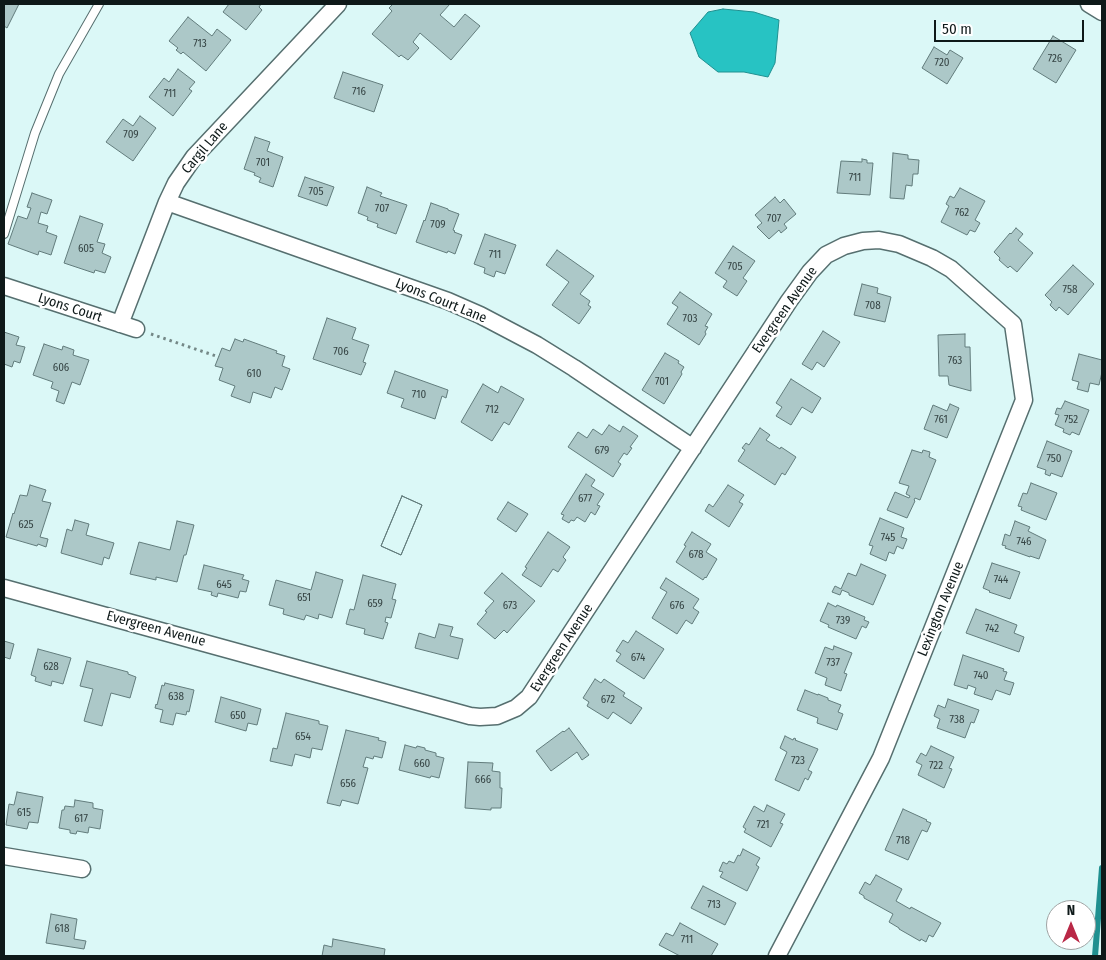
<!DOCTYPE html>
<style>
body{margin:0}
#map{position:relative;width:1106px;height:960px;overflow:hidden;background:#dbf8f7;font-family:"Fira Sans Condensed",sans-serif}
canvas{display:block}
.frame{position:absolute;inset:0;border:5px solid #0e1919;pointer-events:none}
.north{position:absolute;left:1046px;top:900px;width:50px;height:50px;box-sizing:border-box;background:#fff;border:1px solid #9fa3a3;border-radius:50%;rotate:0deg;font-size:14px;font-weight:700;line-height:20px;text-align:center;color:#0e1919}
.north::after{content:'';display:block;margin:auto;width:18px;height:22px;background:#b92846;clip-path:polygon(50% 0,100% 100%,50% 72%,0 100%)}
.scale{position:absolute;left:934px;top:20px;width:150px;height:22px;box-sizing:border-box;border:2px solid #0e1919;border-top:0;padding-left:6px;font-size:15px;line-height:18px;white-space:nowrap;color:#0e1919;-webkit-text-stroke:4px #fff;paint-order:stroke}
</style>
<div id="map">
<canvas width="1106" height="960"></canvas>
<div class="frame"></div>
<div class="north">N</div>
<div class="scale">50 m</div>
</div>
<script>
const g = document.querySelector('canvas').getContext('2d');
g.lineJoin = 'round';
function paint(path, color) {
  g.fillStyle = color;
  g.fill(path, 'evenodd');
}
function toPath(rows) {
  const path = new Path2D();
  for (const r of rows) {
    path.moveTo(r[0], r[1]);
    for (let i = 2; i < r.length; i += 2) path.lineTo(r[i], r[i + 1]);
  }
  return path;
}
function stroke(path, color, width, dash) {
  g.strokeStyle = color;
  g.lineWidth = width;
  g.lineCap = dash ? 'butt' : 'round';
  g.setLineDash(dash || []);
  g.stroke(path);
}
function write(font, color, halo, rows, align = 'center') {
  g.font = font + ' "Fira Sans Condensed",sans-serif';
  g.lineWidth = 5;
  g.setLineDash([]);
  g.textBaseline = 'middle';
  g.strokeStyle = halo;
  g.fillStyle = color;
  for (const [text, x, y, turn = 0] of rows) {
    g.save();
    g.translate(x, y);
    g.rotate((+turn || 0) * Math.PI / 180);
    g.textAlign = isNaN(turn) ? turn : align;
    if (halo) g.strokeText(text, 0, 0);
    g.fillText(text, 0, 0);
    g.restore();
  }
}
const water = toPath([
 [723,9,754,12,779,20,775,63,768,77,744,72,718,72,699,57,690,33,708,12,723,9]
]);
paint(water, '#27c3c3');
stroke(water, '#209090', 1);
stroke(toPath([
 [1095,956,1102,868]
]), '#209090', 6);
const building = toPath([
 [4,4,19,4,7,28,4,26,4,28,4,4],
 [229,4,261,4,259,7,262,10,246,30,223,12,229,4],
 [393,4,450,4,440,15,454,27,465,14,480,26,451,60,420,33,413,42,419,48,408,60,401,55,399,57,372,34,392,11,389,8,393,4],
 [188,17,212,36,217,29,231,40,206,71,183,52,181,54,176,50,178,48,169,41,188,17],
 [1053,36,1076,50,1056,83,1033,69,1053,36],
 [934,47,947,55,950,50,963,58,947,84,922,68,934,47],
 [178,69,195,82,189,89,192,91,173,116,149,97,164,78,169,82,178,69],
 [343,72,383,85,374,112,334,98,343,72],
 [140,116,156,128,133,161,106,142,123,119,133,126,140,116],
 [255,137,270,142,267,151,283,157,273,187,259,182,261,178,254,175,255,173,244,169,255,137],
 [893,153,908,155,908,159,919,160,918,174,913,174,912,186,906,185,904,199,890,198,893,153],
 [862,159,867,160,867,163,873,163,870,195,837,193,841,161,862,162,862,159],
 [305,177,334,187,327,206,298,196,305,177],
 [367,187,382,193,380,196,407,205,396,234,377,227,378,224,367,220,368,217,358,213,367,187],
 [960,188,985,201,975,220,980,223,975,232,970,230,967,235,941,222,949,206,946,204,950,196,954,198,960,188],
 [32,193,52,200,47,214,41,212,38,223,48,226,46,232,57,236,51,255,39,251,38,255,8,244,18,216,27,219,31,208,27,207,32,193],
 [775,197,780,203,784,199,796,214,784,224,787,228,781,233,779,230,769,239,757,227,762,223,755,215,775,197],
 [431,203,448,209,448,210,459,214,453,230,455,231,454,232,462,235,455,254,448,251,447,253,416,242,424,220,425,221,431,203],
 [80,216,103,224,97,242,105,244,102,253,111,257,105,273,95,270,94,273,64,263,80,216],
 [1016,228,1023,234,1018,240,1033,253,1017,272,1010,266,1008,268,999,260,1000,258,994,252,1010,233,1011,234,1016,228],
 [485,234,516,245,505,274,496,271,494,277,484,273,485,268,474,264,485,234],
 [733,246,755,261,743,278,747,281,737,296,723,287,727,281,715,273,733,246],
 [557,250,594,276,580,294,590,301,588,305,591,307,579,324,552,305,569,282,546,265,557,250],
 [1073,265,1094,284,1068,315,1059,307,1056,311,1050,305,1052,302,1045,295,1073,265],
 [862,284,878,288,877,293,891,297,885,322,854,315,862,284],
 [680,292,712,314,705,326,708,327,705,332,706,334,699,345,667,324,678,307,672,303,680,292],
 [327,318,356,328,352,339,369,345,363,362,366,363,361,375,313,359,327,318],
 [823,331,840,342,824,367,817,362,812,370,802,364,823,331],
 [4,332,19,337,16,345,25,347,20,363,14,361,12,367,4,364,4,332],
 [965,334,965,347,970,347,971,391,949,385,948,376,939,376,938,335,965,334],
 [235,339,243,342,244,339,277,351,276,353,285,356,282,366,290,369,282,390,275,387,271,398,253,392,250,403,231,396,235,386,219,380,223,368,215,366,222,348,230,351,235,339],
 [44,344,62,350,63,346,74,350,73,355,89,360,80,385,72,382,64,404,56,401,59,391,51,388,53,382,33,375,44,344],
 [665,353,679,361,678,363,684,367,681,372,682,374,664,404,642,390,665,353],
 [1079,354,1102,360,1102,372,1099,385,1090,383,1088,392,1077,389,1079,382,1072,380,1079,354],
 [395,371,448,390,446,398,442,396,435,419,401,407,404,399,387,393,395,371],
 [791,379,821,398,812,413,802,407,791,425,776,416,782,407,776,403,791,379],
 [483,384,498,393,501,386,524,399,509,425,504,422,492,441,461,422,483,384],
 [1065,401,1089,410,1079,435,1072,432,1070,435,1063,432,1064,429,1055,425,1059,415,1055,414,1057,408,1061,409,1065,401],
 [950,404,959,408,947,438,924,429,933,405,947,411,950,404],
 [609,425,620,432,623,426,638,436,630,447,632,448,627,455,624,453,618,462,621,464,613,477,568,447,578,432,587,438,593,429,602,435,609,425],
 [760,428,770,435,766,440,780,449,781,447,796,457,785,475,782,473,775,485,738,461,745,450,742,448,746,443,749,445,760,428],
 [1047,441,1072,451,1062,477,1051,473,1050,476,1045,474,1046,470,1037,467,1047,441],
 [912,450,922,453,923,450,930,452,929,457,936,460,920,500,915,498,914,500,915,501,907,518,887,510,895,492,909,498,910,496,906,494,909,486,899,483,912,450],
 [586,474,595,480,591,486,604,494,597,505,600,506,595,515,591,512,585,522,577,517,574,521,571,520,569,523,562,519,564,515,561,514,586,474],
 [1031,483,1057,493,1046,520,1021,510,1022,507,1018,506,1023,493,1027,494,1031,483],
 [30,485,46,490,42,501,51,503,40,537,48,539,46,547,38,544,37,546,6,537,13,513,14,514,20,495,27,496,30,485],
 [728,485,744,495,739,502,743,504,729,527,705,511,709,504,713,507,728,485],
 [402,496,422,505,401,555,381,546,402,496],
 [402,496,422,505,401,555,381,546,402,496],
 [508,502,528,514,516,532,497,519,508,502],
 [880,518,904,528,901,537,907,539,903,549,897,546,894,554,889,552,886,561,870,554,873,546,869,545,880,518],
 [75,520,89,524,86,535,114,543,109,559,104,557,102,565,61,553,67,529,72,531,75,520],
 [177,521,194,525,186,555,184,555,177,582,156,577,156,580,130,574,139,542,170,550,177,521],
 [1015,521,1030,527,1028,531,1046,540,1039,559,1030,556,1030,557,1005,548,1006,546,1002,545,1005,534,1010,536,1015,521],
 [548,532,570,547,563,557,566,560,558,572,553,569,541,587,522,575,527,568,525,567,548,532],
 [692,532,711,544,706,552,717,559,706,578,705,577,703,580,676,562,686,546,684,545,692,532],
 [992,563,1020,572,1010,599,989,592,990,591,983,588,992,563],
 [861,564,886,575,873,605,849,595,849,593,842,590,840,595,832,592,835,586,841,589,848,573,856,576,861,564],
 [204,565,244,575,242,579,249,581,246,592,240,591,238,598,218,593,217,597,211,595,212,592,198,589,204,565],
 [316,572,343,580,332,618,319,614,318,619,306,615,304,620,283,614,284,609,269,605,276,580,311,590,316,572],
 [502,573,535,601,507,633,504,630,495,639,477,624,487,612,485,611,494,601,484,593,502,573],
 [363,575,396,584,392,599,396,600,391,618,386,617,385,622,388,623,383,639,364,634,365,629,346,624,350,609,354,610,363,575],
 [666,578,699,599,693,608,699,612,692,624,686,620,677,634,652,618,667,592,660,588,666,578],
 [828,603,836,607,837,605,865,617,864,620,869,622,866,628,862,626,856,639,828,627,829,625,820,621,828,603],
 [976,609,1017,625,1014,633,1024,637,1019,652,966,633,976,609],
 [439,624,453,627,450,636,463,639,458,659,415,648,419,633,435,638,439,624],
 [636,631,664,649,644,679,616,661,621,654,616,651,623,640,628,643,636,631],
 [4,641,14,644,10,659,4,657,4,641],
 [834,646,852,653,844,673,847,674,841,691,825,685,827,678,815,673,825,647,833,650,834,646],
 [38,649,71,658,63,684,52,681,51,686,35,681,36,677,31,675,38,649],
 [963,655,1004,669,1003,671,1007,672,1004,680,1014,683,1010,695,996,690,992,700,974,694,976,688,968,685,967,689,954,685,963,655],
 [87,661,128,672,128,674,136,677,130,698,111,693,102,726,84,721,93,689,80,686,87,661],
 [595,679,601,683,604,679,625,693,623,696,642,708,631,724,613,712,608,719,587,706,589,702,583,698,595,679],
 [165,683,194,690,189,712,187,711,186,715,176,713,173,725,160,722,163,710,155,708,156,704,157,705,162,685,164,686,165,683],
 [805,690,818,695,818,694,828,698,828,700,841,705,838,712,843,714,837,730,817,723,818,718,797,710,805,690],
 [221,697,261,709,257,725,248,723,246,731,215,722,221,697],
 [948,699,979,710,974,723,971,722,965,738,937,728,940,719,934,716,938,705,945,708,948,699],
 [286,713,319,721,319,724,328,726,322,750,312,748,310,758,295,754,292,766,270,761,273,748,277,749,286,713],
 [569,728,589,755,582,760,577,752,551,771,536,751,563,731,564,732,569,728],
 [346,730,379,738,378,740,386,742,382,758,374,756,373,759,366,757,363,767,368,768,358,804,342,800,340,806,327,803,346,730],
 [785,736,793,740,794,738,796,739,795,740,818,749,808,770,812,772,808,780,805,778,799,791,775,780,787,752,780,748,785,736],
 [405,745,416,748,417,746,425,748,425,750,436,753,436,756,444,758,439,778,431,776,430,778,399,770,405,745],
 [931,746,954,757,949,768,952,769,944,788,918,775,922,765,916,762,921,753,926,756,931,746],
 [468,762,493,763,492,771,500,772,500,788,502,788,501,808,491,808,491,810,465,808,468,762],
 [17,792,43,797,38,823,29,822,27,829,6,825,9,804,14,805,17,792],
 [75,800,93,803,93,808,103,810,100,829,89,827,88,833,77,831,76,834,70,833,70,830,59,828,62,810,64,810,65,806,74,807,75,800],
 [767,805,785,814,780,823,783,824,771,847,744,832,746,829,743,827,754,806,764,812,767,805],
 [903,809,927,820,926,821,931,823,927,832,922,830,908,860,885,850,903,809],
 [743,849,760,858,756,865,759,867,747,891,720,877,723,872,719,871,723,862,727,864,729,861,734,863,738,855,740,856,743,849],
 [876,875,902,889,896,901,910,909,911,907,941,923,933,937,929,935,926,942,921,939,920,941,899,929,899,928,889,922,893,914,864,898,864,896,859,893,865,882,870,885,876,875],
 [703,886,736,903,725,925,691,908,703,886],
 [51,914,77,919,74,939,86,941,84,949,46,943,51,914],
 [680,923,718,944,711,956,680,956,659,945,666,933,673,936,680,923],
 [333,939,385,949,384,956,386,956,322,956,324,945,332,947,333,939]
]);
paint(building, '#acc8c8');
stroke(building, '#627c7c', 1);
const service = toPath([
 [4,234,35,133,59,74,99,4]
]);
const minor = toPath([
 [1089,4,1102,12],
 [167,202,448,301,480,315,537,345,574,368,693,448],
 [4,286,136,329],
 [120,324,167,202,176,183,194,157,338,4],
 [4,588,470,716,480,717,497,716,516,708,529,697,789,301,810,272,826,255,844,246,863,241,879,240,899,244,932,258,951,269,1013,324,1024,400,881,758,777,956],
 [4,856,82,869]
]);
stroke(service, '#566f6f', 10);
stroke(minor, '#566f6f', 19);
stroke(toPath([
 [151,334,219,357]
]), '#748887', 3, [2.5, 4]);
stroke(service, '#fff', 8);
stroke(minor, '#fff', 16);
write('11px', '#364545', null, [
 ["713",200,44],
 ["726",1055,59],
 ["720",942,63],
 ["716",359,92],
 ["711",170,94],
 ["709",131,135],
 ["701",263,163],
 ["711",855,178],
 ["705",316,192],
 ["707",382,209],
 ["762",962,213],
 ["707",774,219],
 ["709",438,225],
 ["605",86,249],
 ["711",495,255],
 ["705",735,267],
 ["758",1070,290],
 ["708",873,306],
 ["703",690,319],
 ["706",341,352],
 ["763",955,361],
 ["606",61,368],
 ["610",254,374],
 ["701",662,382],
 ["710",419,395],
 ["712",492,410],
 ["761",941,420],
 ["752",1071,420],
 ["679",602,451],
 ["750",1054,459],
 ["677",585,499],
 ["625",26,525],
 ["745",888,538],
 ["746",1024,542],
 ["678",696,555],
 ["744",1001,580],
 ["645",224,585],
 ["651",304,598],
 ["659",375,604],
 ["673",510,606],
 ["676",677,606],
 ["739",843,621],
 ["742",992,629],
 ["674",638,658],
 ["737",833,663],
 ["628",51,667],
 ["740",981,676],
 ["638",176,697],
 ["672",608,700],
 ["650",238,716],
 ["738",957,720],
 ["654",303,737],
 ["723",798,761],
 ["660",422,764],
 ["722",936,766],
 ["666",483,780],
 ["656",348,784],
 ["615",24,813],
 ["617",81,819],
 ["721",763,825],
 ["718",903,841],
 ["713",714,905],
 ["618",62,929],
 ["711",687,940]
]);
write('14px', '#0e1919', '#fff', [
 ["Cargil Lane",205,148,-50],
 ["Lyons Court Lane",441,301,22],
 ["Lyons Court",70,308,18],
 ["Evergreen Avenue",785,310,-55],
 ["Lexington Avenue",941,609,-68],
 ["Evergreen Avenue",156,629,15],
 ["Evergreen Avenue",562,648,-57]
]);
</script>
